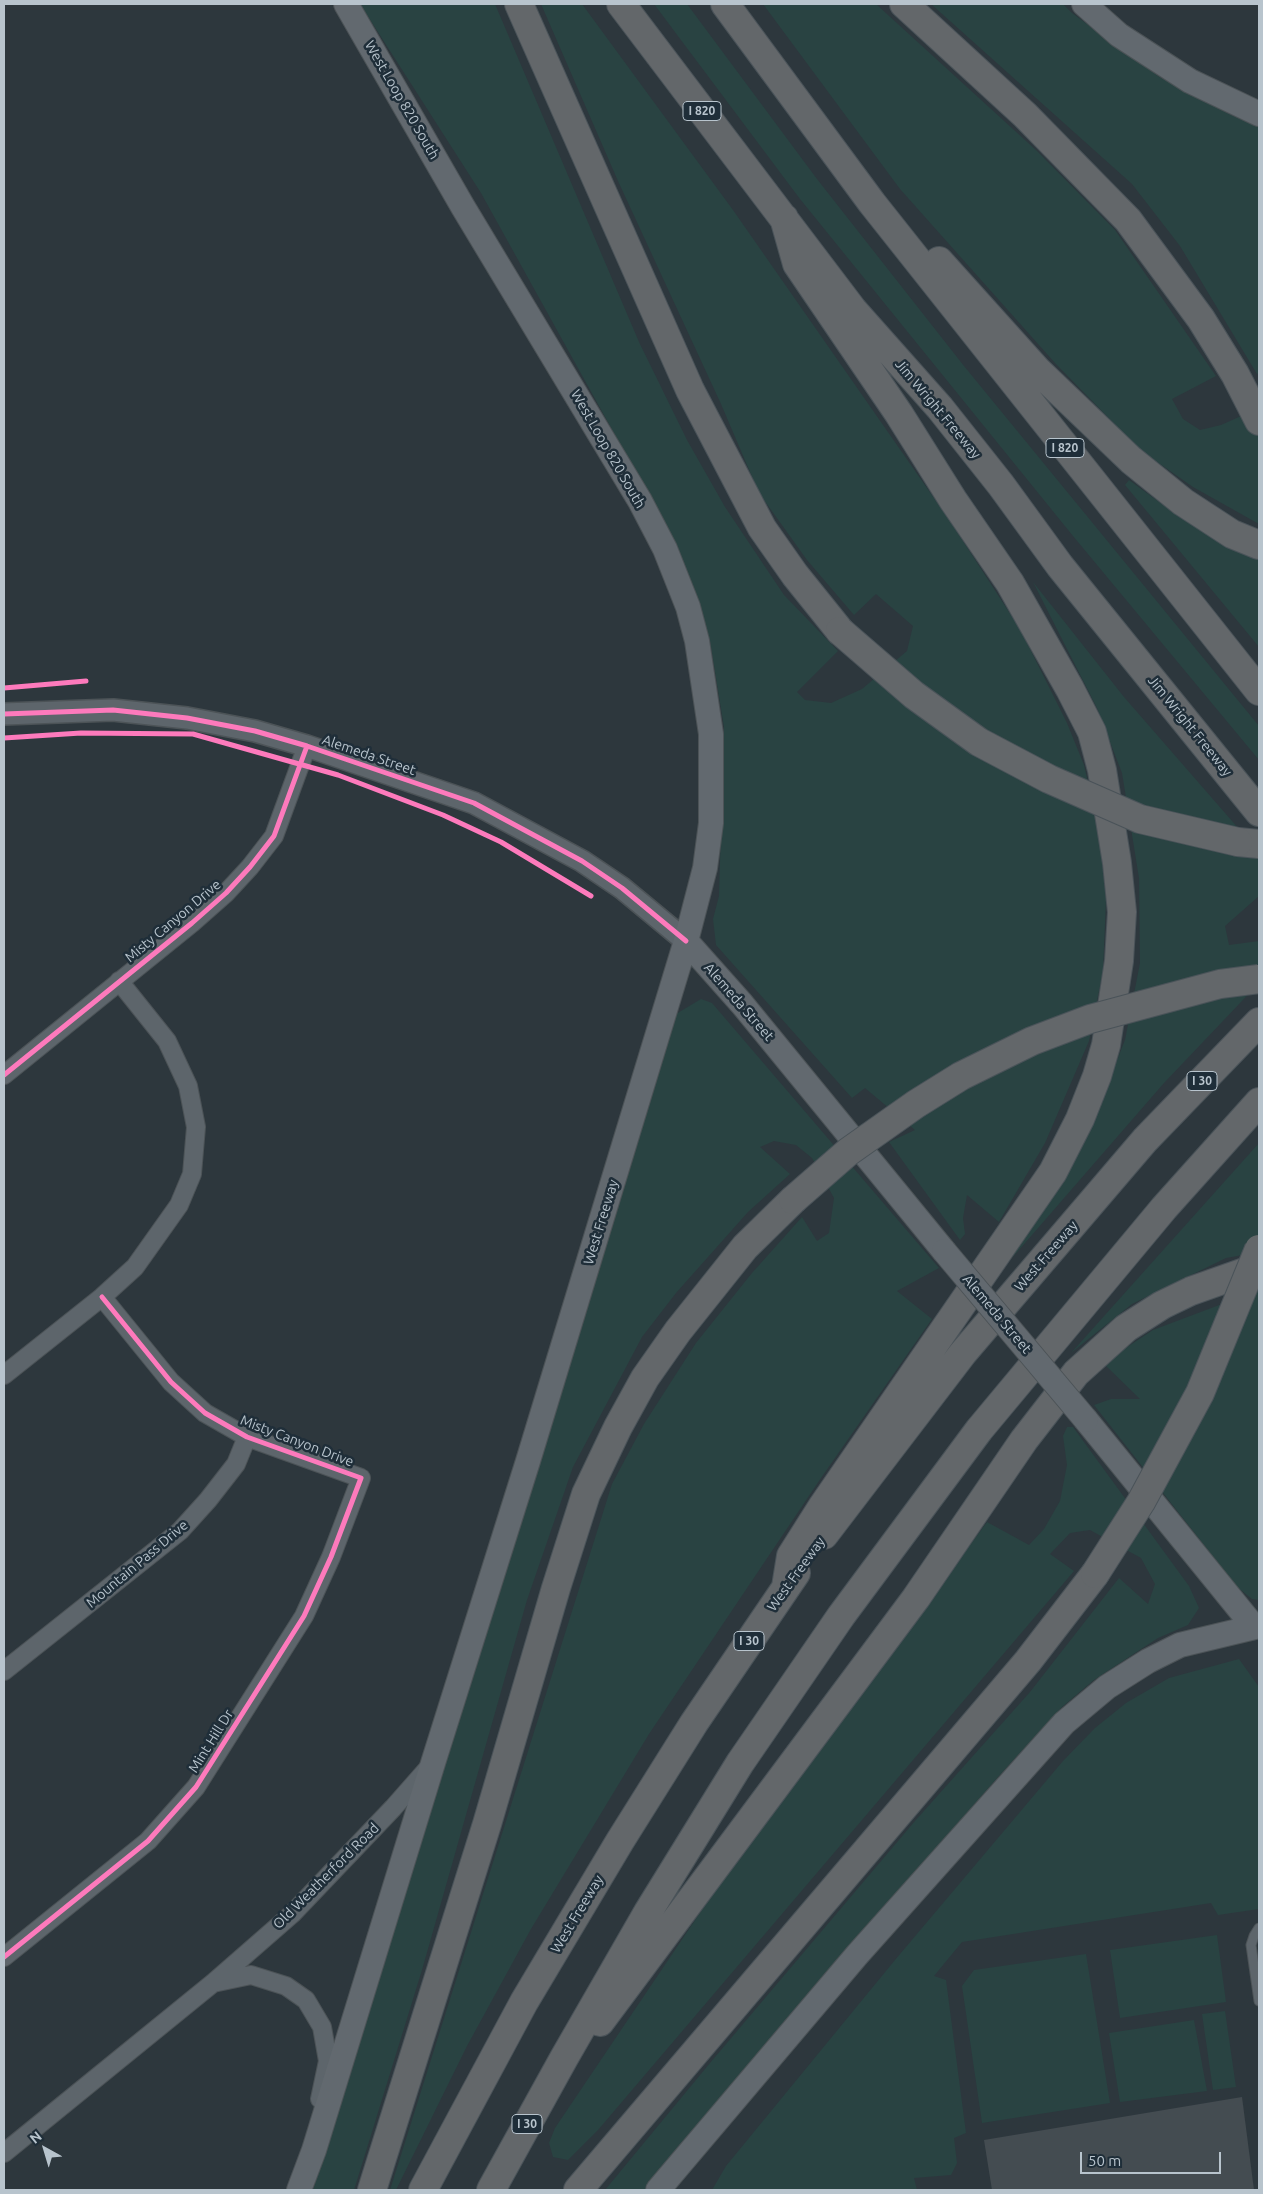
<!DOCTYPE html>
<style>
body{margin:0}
#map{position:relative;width:1263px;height:2194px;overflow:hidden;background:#2d373d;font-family:Ubuntu,sans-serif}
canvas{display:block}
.frame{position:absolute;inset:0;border:5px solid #b8c4cd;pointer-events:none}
.north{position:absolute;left:20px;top:2124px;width:50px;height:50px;-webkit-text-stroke:4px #1f2e39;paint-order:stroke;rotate:321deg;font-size:14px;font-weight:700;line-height:20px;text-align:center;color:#b8c4cd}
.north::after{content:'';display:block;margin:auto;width:18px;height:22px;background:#b8c4cd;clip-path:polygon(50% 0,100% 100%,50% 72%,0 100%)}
.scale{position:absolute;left:1080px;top:2152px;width:141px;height:22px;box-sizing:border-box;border:2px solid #b8c4cd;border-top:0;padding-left:6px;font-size:15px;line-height:18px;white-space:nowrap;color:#b8c4cd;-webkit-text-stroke:4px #1f2e39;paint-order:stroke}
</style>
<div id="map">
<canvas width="1263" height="2194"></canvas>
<div class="frame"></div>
<div class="north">N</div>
<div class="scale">50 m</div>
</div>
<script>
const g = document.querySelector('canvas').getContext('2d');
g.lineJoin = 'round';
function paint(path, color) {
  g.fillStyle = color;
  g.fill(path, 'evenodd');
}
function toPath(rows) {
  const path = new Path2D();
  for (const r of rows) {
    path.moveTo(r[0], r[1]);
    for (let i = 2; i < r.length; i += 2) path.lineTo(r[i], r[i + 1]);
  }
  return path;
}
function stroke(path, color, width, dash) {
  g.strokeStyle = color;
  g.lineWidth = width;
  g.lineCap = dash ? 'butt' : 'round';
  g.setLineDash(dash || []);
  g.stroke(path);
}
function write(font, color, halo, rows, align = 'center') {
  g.font = font + ' Ubuntu,sans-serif';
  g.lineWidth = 5;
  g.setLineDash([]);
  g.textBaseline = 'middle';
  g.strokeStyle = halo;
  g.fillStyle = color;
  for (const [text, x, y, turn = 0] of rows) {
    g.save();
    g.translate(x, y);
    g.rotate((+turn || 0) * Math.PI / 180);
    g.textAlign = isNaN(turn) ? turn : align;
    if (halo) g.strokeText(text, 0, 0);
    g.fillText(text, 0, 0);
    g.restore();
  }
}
paint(toPath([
 [360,4,495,4,639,342,687,440,725,507,784,595,838,651,797,692,805,700,831,703,862,689,907,651,913,626,876,594,854,615,807,560,759,493,721,404,618,181,541,4,582,4,733,210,950,521,1020,629,1067,723,1084,765,1099,830,1106,900,1103,971,1089,1041,1045,1143,999,1222,967,1195,963,1218,965,1234,960,1240,889,1142,915,1130,865,1088,852,1098,716,945,713,919,719,896,724,727,710,641,676,545,481,193],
 [654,4,687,4,817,179,964,366,1259,726,1259,760,1073,536,800,199],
 [763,4,876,4,1037,151,1115,230,1216,376,1172,399,1183,419,1200,430,1221,425,1259,408,1259,524,1193,487,1140,450,1055,363,900,189],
 [931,4,1063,4,1072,13,1158,76,1233,116,1259,126,1259,373,1257,374,1180,246,1132,184],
 [1129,480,1177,515,1226,546,1259,559,1259,647,1125,485],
 [1033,582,1124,697,1259,852,1259,896,1225,926,1229,945,1259,941,1259,983,1164,1083,1012,1258,1087,1136,1125,1040,1140,963,1139,878,1122,773,1097,708],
 [701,999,712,1003,939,1268,897,1291,932,1319,821,1478,649,1734,531,1929,467,2046,396,2190,390,2190,612,1484,644,1424,696,1343,752,1273,802,1217,817,1241,829,1233,834,1198,812,1158,796,1145,774,1141,760,1147,790,1174,748,1212,676,1293,642,1337,573,1467,527,1600,422,1970,354,2190,313,2190,560,1396,676,1014],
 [1259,1143,1259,1252,1226,1258,1132,1304,1071,1353],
 [1259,1290,1259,1600,1252,1599,1237,1587,1094,1405,1111,1399,1140,1399,1103,1363,1153,1330],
 [1067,1427,1073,1427,1189,1586,1199,1608,1188,1625,1158,1638,1094,1680,1062,1707,998,1777,805,2000,648,2190,605,2190,710,2063,915,1821,1030,1692,1119,1578,1148,1604,1155,1584,1141,1558,1090,1530,1070,1533,1050,1554,1074,1571,598,2130,568,2160,553,2157,549,2143,555,2128,714,1892,987,1522,1029,1545,1044,1529,1060,1501,1067,1465,1063,1436],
 [1239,1659,1259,1687,1259,1909,1218,1915,1211,1903,962,1942,934,1976,946,1980,966,2133,954,2138,957,2163,951,2175,914,2178,917,2190,712,2190,726,2166,895,1960,1063,1761,1095,1728,1126,1703,1169,1678],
 [1217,1935,1226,2002,1120,2018,1110,1950],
 [1086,1954,1110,2103,982,2123,962,1986,974,1970],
 [1225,2011,1236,2087,1213,2090,1202,2014],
 [1194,2020,1207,2091,1120,2102,1109,2033]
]), '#294342');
paint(toPath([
 [1242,2097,1254,2190,992,2190,984,2140]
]), '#444c51');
const service = toPath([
 [1259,1928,1254,1936,1251,1945,1259,2001]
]);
const minor = toPath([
 [4,1075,192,923,226,893,250,867,274,836,307,746],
 [4,1375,102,1297,135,1267,179,1205,192,1174,196,1127,188,1086,167,1041,119,981],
 [4,1671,180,1531,208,1500,236,1464,247,1437],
 [4,1957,148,1841,196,1787,304,1616,331,1557,361,1478,247,1437,205,1413,171,1382,102,1297],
 [213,1983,251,1975,286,1986,306,2000,322,2027,328,2061,320,2099],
 [4,2153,213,1983,292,1914,393,1808,430,1766]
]);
const tertiary = toPath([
 [4,714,113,710,187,718,255,731,307,746,474,803,582,861,622,888,686,941]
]);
const secondary = toPath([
 [1084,4,1119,35,1190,81,1259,114],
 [686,941,742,1004,944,1251],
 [1086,1420,1254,1627],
 [299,2190,314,2150,433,1763,528,1461,686,941,705,868,711,823,711,734,697,641,688,607,665,549,640,501,463,207,346,4],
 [658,2190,857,1955,1064,1723,1107,1687,1148,1661,1180,1645,1259,1626]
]);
const motorway = toPath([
 [519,4,690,390,762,528,795,575,840,631],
 [621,4,853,310,940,408,1001,485,1060,566,1259,812],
 [725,4,872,203,1259,691],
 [904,4,1025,115,1128,220,1201,319,1235,374,1259,421],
 [784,218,797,264,899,414,953,500,1010,583,1070,689,1092,732,1102,770,1117,863,1122,912,1119,961,1106,1045,1097,1076,1080,1119,1053,1172,822,1507,791,1556,786,1587],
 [939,261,1037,370,1131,460,1183,502,1232,534,1259,545],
 [1238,842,1259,844],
 [824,1535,963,1353,1145,1140,1259,1022],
 [600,2022,916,1598,1024,1440,1076,1373,1126,1328,1162,1305,1191,1291,1259,1267],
 [372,2190,487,1824,556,1588,586,1494,618,1427,645,1378,678,1331,745,1247,793,1200],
 [423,2190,524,2002,620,1841,694,1723,796,1573],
 [491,2190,564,2058,648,1912,740,1763,841,1616,979,1430,1164,1208,1259,1102],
 [578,2190,1028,1661,1095,1574]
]);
stroke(service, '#4c5357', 11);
stroke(minor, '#4c5357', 20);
stroke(tertiary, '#4c5357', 24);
stroke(secondary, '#4c5357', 26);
stroke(motorway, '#4a5359', 30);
stroke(service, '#5d656b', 9);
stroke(minor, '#5d656b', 18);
stroke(tertiary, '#5d656b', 21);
stroke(secondary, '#62696f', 24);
stroke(motorway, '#63676a', 28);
const secondaryBridge = toPath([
 [944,1251,1086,1420]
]);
const motorwayBridge = toPath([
 [840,631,914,695,979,742,1049,779,1140,819,1238,842],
 [793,1200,848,1152,916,1104,961,1076,1032,1041,1090,1019,1220,984,1259,979],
 [1095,1574,1141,1502,1200,1393,1259,1249]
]);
stroke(secondaryBridge, '#4c5357', 26, []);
stroke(motorwayBridge, '#4a5359', 30, []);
stroke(secondaryBridge, '#62696f', 24);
stroke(motorwayBridge, '#63676a', 28);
stroke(toPath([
 [4,688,86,681],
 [4,714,113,710,187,718,255,731,307,746,474,803,582,861,622,888,686,941],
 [4,738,81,733,193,734,338,775,443,815,501,842,591,896],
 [4,1075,192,923,226,893,250,867,274,836,307,746],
 [4,1957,148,1841,196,1787,304,1616,331,1557,361,1478,247,1437,205,1413,171,1382,102,1297]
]), '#fd7abc', 5);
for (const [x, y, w] of [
 [702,111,38],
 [1065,448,38],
 [1202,1081,30],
 [749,1641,30],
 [527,2124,30]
]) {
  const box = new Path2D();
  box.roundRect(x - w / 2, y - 9.5, w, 19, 4);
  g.fillStyle = '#1f2e39';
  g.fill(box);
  stroke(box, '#b8c4cd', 1);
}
write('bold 12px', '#b8c4cd', null, [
 ["I 820",702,111],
 ["I 820",1065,448],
 ["I 30",1202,1081],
 ["I 30",749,1641],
 ["I 30",527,2124]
]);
write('14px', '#b8c4cd', '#1f2e39', [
 ["West Loop 820 South",402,100,60],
 ["Jim Wright Freeway",938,409,50],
 ["West Loop 820 South",608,449,60],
 ["Jim Wright Freeway",1190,726,51],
 ["Alemeda Street",369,755,19],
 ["Misty Canyon Drive",173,921,-40],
 ["Alemeda Street",739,1002,49],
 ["West Freeway",601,1222,-73],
 ["West Freeway",1046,1256,-49],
 ["Alemeda Street",997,1314,50],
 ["Misty Canyon Drive",297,1441,21],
 ["Mountain Pass Drive",137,1564,-40],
 ["West Freeway",796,1574,-54],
 ["Mint Hill Dr",211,1741,-58],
 ["Old Weatherford Road",326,1876,-45],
 ["West Freeway",577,1914,-59]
]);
</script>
